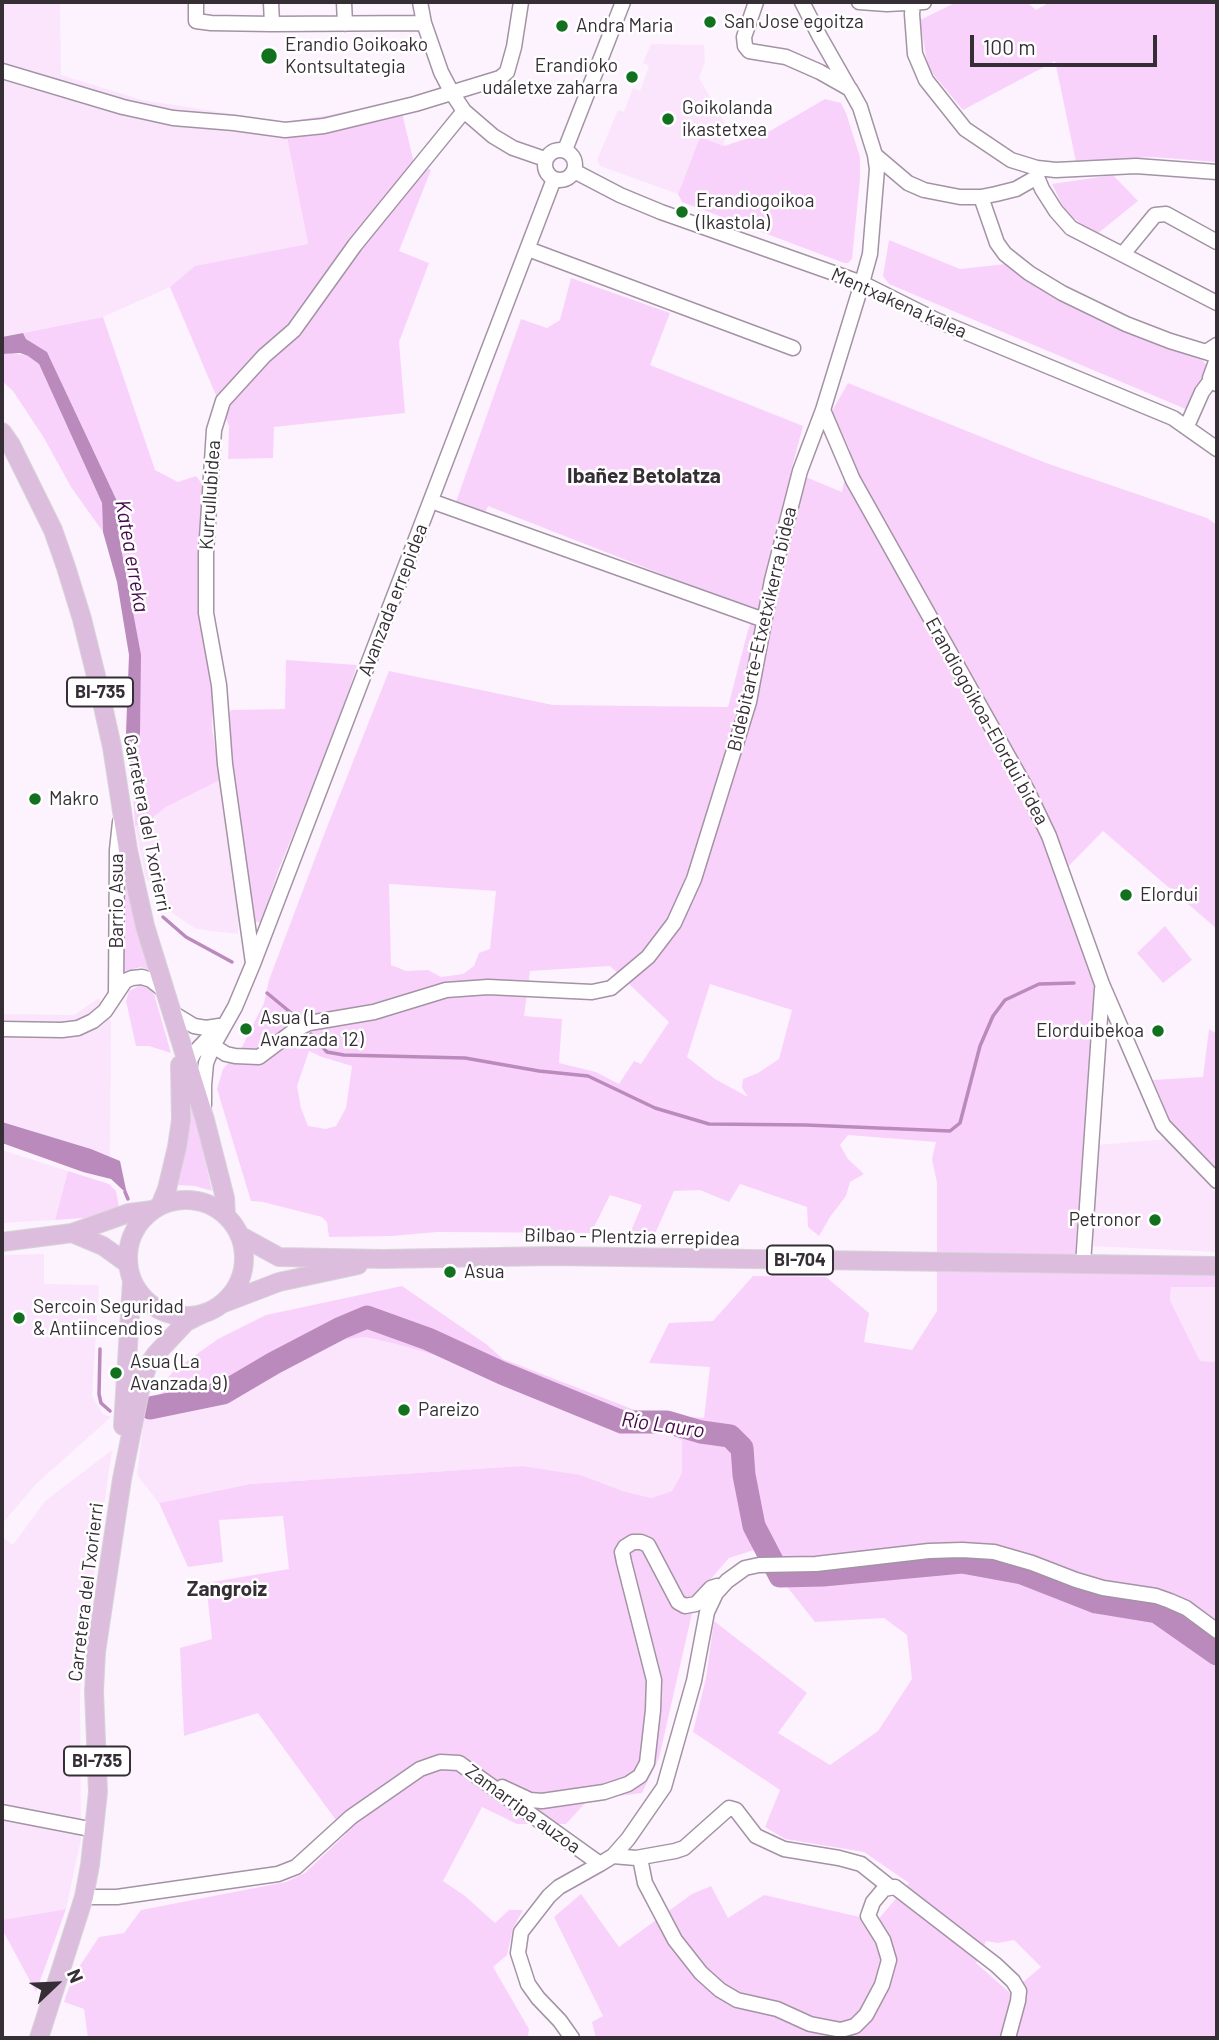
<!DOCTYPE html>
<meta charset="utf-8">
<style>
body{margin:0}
#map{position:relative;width:1219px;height:2040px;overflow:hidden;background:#fdf3fe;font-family:Barlow,sans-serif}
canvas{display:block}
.frame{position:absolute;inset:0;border:4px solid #352e35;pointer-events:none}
.north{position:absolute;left:21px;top:1949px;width:70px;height:70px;-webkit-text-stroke:5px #fff;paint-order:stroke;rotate:67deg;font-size:19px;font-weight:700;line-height:28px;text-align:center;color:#352e35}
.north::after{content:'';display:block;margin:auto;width:24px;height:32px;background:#352e35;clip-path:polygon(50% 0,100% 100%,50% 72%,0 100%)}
.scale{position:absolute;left:970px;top:35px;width:187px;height:32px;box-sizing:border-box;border:4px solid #352e35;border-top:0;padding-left:9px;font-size:21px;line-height:24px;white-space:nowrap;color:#352e35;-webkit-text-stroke:5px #fff;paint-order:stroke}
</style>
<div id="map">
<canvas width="1219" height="2040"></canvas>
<div class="frame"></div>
<div class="north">N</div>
<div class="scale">100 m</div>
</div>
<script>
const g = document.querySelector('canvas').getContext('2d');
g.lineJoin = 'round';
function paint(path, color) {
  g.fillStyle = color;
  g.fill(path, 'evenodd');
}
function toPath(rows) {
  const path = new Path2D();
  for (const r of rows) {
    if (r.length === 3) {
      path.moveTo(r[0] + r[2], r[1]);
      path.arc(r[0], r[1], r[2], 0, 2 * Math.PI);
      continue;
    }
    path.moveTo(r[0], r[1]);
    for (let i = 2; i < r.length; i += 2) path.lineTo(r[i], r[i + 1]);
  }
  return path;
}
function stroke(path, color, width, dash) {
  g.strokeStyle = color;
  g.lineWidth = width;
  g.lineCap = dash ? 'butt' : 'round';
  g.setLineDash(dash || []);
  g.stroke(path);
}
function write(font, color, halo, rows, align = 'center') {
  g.font = font + ' Barlow,sans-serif';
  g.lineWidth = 5;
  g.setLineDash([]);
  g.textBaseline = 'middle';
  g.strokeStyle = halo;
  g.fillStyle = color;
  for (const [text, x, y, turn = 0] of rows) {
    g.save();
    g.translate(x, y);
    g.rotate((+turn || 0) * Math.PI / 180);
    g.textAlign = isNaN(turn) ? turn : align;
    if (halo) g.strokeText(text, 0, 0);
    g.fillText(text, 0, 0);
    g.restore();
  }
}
paint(toPath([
 [2,2,60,2,61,75,142,100,284,122,308,245,196,266,170,287,103,317,2,337],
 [651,44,704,45,705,62,699,78,726,125,724,146,700,137,678,194,600,166,597,160,618,110,624,112,633,88,640,91,649,66,643,63],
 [220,780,239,906,238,934,196,929,172,913,165,894,156,896,145,876,135,826,145,824,166,807],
 [99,998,111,1021,110,1157,91,1149,2,1122,2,1014,74,1015],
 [1166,1139,1217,1194,1217,1252,1090,1246,1098,1145],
 [2,1150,68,1171,55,1220,2,1223],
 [44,1254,44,1284,99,1285,92,1396,103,1414,111,1417,35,1485,2,1524,2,1255],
 [1171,1287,1217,1287,1217,1362,1200,1361,1170,1300],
 [365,1337,396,1344,466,1364,599,1417,598,1425,661,1428,682,1441,682,1473,672,1491,651,1498,522,1466,250,1484,159,1503,137,1475,144,1419,153,1415,220,1402,341,1340],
 [112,1450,83,1651,80,1696,81,1839,66,1909,2,1920,2,1541,4,1538,13,1545,45,1501]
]), '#fbe5fc');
paint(toPath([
 [957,2,1027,2,1036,10,1050,2,1217,2,1217,162,1152,157,1076,162,1055,61,963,110,928,68,920,20],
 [825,99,841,103,846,113,860,157,860,179,852,259,848,263,844,263,682,202,678,194,700,137,724,146,770,131],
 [399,100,414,163,431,170,399,251,429,263,399,342,405,413,274,427,273,458,228,459,229,426,170,287,195,266,308,244,284,122,331,115],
 [1113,175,1138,201,1097,234,1067,214,1052,184],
 [889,240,960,269,1006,264,1099,319,1143,338,1201,358,1207,366,1188,410,889,284,883,276],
 [571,278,670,313,650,365,803,426,791,471,842,492,850,450,832,411,848,383,1046,463,1207,518,1217,525,1217,929,1103,831,1057,878,1095,989,1075,1254,1217,1258,1217,1287,1171,1287,1170,1300,1200,1361,1217,1362,1217,2038,596,2038,592,2022,603,2016,554,1917,581,1894,619,1947,692,1894,711,1886,728,1918,764,1895,877,1921,909,1883,864,1852,785,1839,765,1827,780,1790,693,1732,706,1678,714,1621,807,1693,778,1733,830,1765,878,1731,912,1679,907,1635,884,1618,815,1622,757,1549,729,1558,696,1596,659,1758,642,1793,588,1800,566,1824,517,1824,482,1807,443,1881,465,1896,495,1923,509,1910,523,1910,513,1928,507,1955,493,1967,529,2029,528,2038,88,2038,84,2009,64,2002,73,1976,99,1937,124,1933,141,1910,286,1882,305,1873,346,1834,258,1713,184,1736,180,1648,212,1639,206,1583,289,1569,283,1516,219,1520,223,1562,188,1567,159,1503,250,1484,522,1466,580,1475,623,1491,651,1498,672,1491,682,1473,682,1441,661,1428,598,1425,598,1417,466,1364,396,1344,365,1337,341,1340,220,1402,153,1415,159,1406,163,1383,176,1369,218,1339,266,1315,402,1286,486,1344,503,1359,645,1414,704,1418,710,1367,649,1363,669,1323,713,1321,753,1276,826,1277,869,1313,864,1342,912,1350,937,1311,937,1183,932,1159,936,1142,848,1135,840,1145,848,1159,864,1174,850,1182,846,1196,830,1217,819,1236,808,1227,807,1207,740,1184,729,1202,700,1190,674,1191,654,1236,630,1233,642,1205,610,1195,591,1233,437,1232,392,1236,329,1237,327,1222,322,1217,263,1202,251,1201,217,1089,223,1069,241,1049,264,1003,269,980,325,832,389,671,553,705,728,707,748,630,756,611,488,506,480,525,452,513,521,319,547,328,560,320],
 [389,884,496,891,490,949,479,953,474,966,463,974,441,977,428,970,406,971,391,965],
 [610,966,669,1022,641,1064,634,1061,619,1084,596,1072,559,1063,562,1019,524,1016,530,971],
 [710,984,792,1010,779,1059,758,1073,743,1079,742,1088,748,1097,715,1079,687,1057],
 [309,1051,322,1057,352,1066,346,1108,336,1126,326,1129,308,1126,301,1108,297,1086],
 [1014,1940,1041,1967,1010,1993,976,1963,986,1941,998,1943],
 [103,317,155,470,178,482,196,476,202,484,198,579,202,632,214,685,212,728,220,780,166,807,145,824,135,826,132,776,140,733,117,501,47,352,26,339,23,333],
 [12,353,28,356,39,364,102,503,103,532,71,487,44,438,13,391,2,381,2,354],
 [286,660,357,665,349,690,310,793,278,871,261,923,251,920,226,723,231,710,285,709],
 [124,872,153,972,141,967,133,969,124,974],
 [1165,926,1192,960,1163,983,1137,953],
 [141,985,148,988,154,994,171,1053,149,1046,136,1046,126,1001,129,991],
 [1209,1029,1217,1034,1217,1169,1170,1121,1153,1080,1203,1077],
 [191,1109,194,1110,212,1191,195,1186,178,1185,186,1150],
 [68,1171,109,1184,116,1191,119,1207,84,1218,55,1220],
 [66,1909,36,1992,2,1929,2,1920]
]), '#f9d2fb');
paint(toPath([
 [23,333,26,339,47,352,117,501,119,537,141,655,140,733,132,776,126,733,129,655,117,582,103,532,102,503,39,364,28,356,20,353,2,354,2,337],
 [2,1122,91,1149,120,1161,128,1199,125,1192,111,1179,83,1172,2,1143]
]), '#ba8abd');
stroke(toPath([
 [163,917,186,937,232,962],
 [267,993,301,1021],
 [311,1034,327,1052,344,1055,465,1058,539,1071,588,1076,655,1108,709,1124,806,1125,950,1131,960,1123,980,1046,993,1016,1005,1000,1039,984,1074,983],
 [125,1192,128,1199],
 [100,1349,99,1394,101,1403,110,1411]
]), '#ba8abd', 3.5);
stroke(toPath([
 [150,1408,223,1393,274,1363,341,1328,367,1317,428,1339,502,1373,622,1422,667,1422,701,1432,730,1436,742,1448,744,1475,754,1526,780,1576,823,1575,962,1562,1022,1573,1096,1602,1157,1612,1217,1654]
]), '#ba8abd', 23);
const minor = toPath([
 [196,2,196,21,211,23,272,24,424,23],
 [271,2,272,24],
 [344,2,345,24],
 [420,2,424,23,441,72,452,93,464,111,493,136,513,148,545,159],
 [802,2,820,37,849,88],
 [859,2,887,4,924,2],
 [913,4,912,14,915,54,926,80,965,129,1011,160,1037,168,1056,170,1136,166,1217,172],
 [2,71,123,107,173,118,234,123,285,130,324,126,415,104,500,78,507,72,514,47,521,2],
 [560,165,15],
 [565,150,623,2],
 [875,155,908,183,924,190,960,197,981,197,996,194,1016,189,1037,177],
 [1037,168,1037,177,1042,189,1056,211,1071,228,1217,303],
 [574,171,620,195,661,212,862,283,936,320,1173,418,1217,449],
 [981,197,997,243,1005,254,1029,273,1062,293,1126,324,1170,341,1206,352,1217,345],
 [528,249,793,348],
 [1123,254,1155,215,1166,214,1217,242],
 [1206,352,1214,355,1217,359,1210,378,1212,382,1217,384],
 [823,410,853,480,1027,790,1049,836,1102,984,1163,1125,1217,1181],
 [1187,426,1202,392,1211,380],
 [431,501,764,620],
 [253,963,225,764,219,685,206,613,206,553,214,430,223,401,264,356,294,330,355,245,464,111],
 [116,993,117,850,120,822],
 [171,1012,194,1026,206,1028,219,1026],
 [2,1029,62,1030,78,1028,93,1021,105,1011,125,981,132,978,142,977,151,980,165,991],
 [213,1046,226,1054,235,1056,259,1057,295,1030,309,1023,374,1012,446,990,488,987,592,992,611,988,648,957,674,923,694,879,749,702,772,580,800,471,823,410,862,283,870,254,877,169,875,155,860,107,850,89,820,72,786,57,749,51,745,46,744,37,756,2],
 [186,1068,194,1053,216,1030],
 [204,1105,204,1085,206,1063,213,1046,235,1007,253,964,554,179],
 [1083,1264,1102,989],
 [502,1787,530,1800,542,1801,604,1792,628,1784,640,1776,647,1763,653,1710,654,1680,624,1562,622,1552,625,1547,633,1542,641,1542,648,1545,678,1602,685,1606,696,1604,711,1588,717,1586],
 [2,1812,95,1830],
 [613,1856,636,1858,675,1851,684,1848,729,1808,736,1810,756,1836,784,1849,839,1858,861,1864,890,1887],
 [640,1858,645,1883,675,1940,701,1973,720,1990,737,2000,777,2009,810,2024,841,2030,855,2026,866,2015,882,1985,889,1960,883,1940,868,1916,873,1902,884,1889,895,1887,996,1965,1013,1981,1019,1991,1018,2001,1008,2038],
 [600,1864,613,1856,628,1839,664,1787,694,1681,707,1612,716,1593,727,1581,745,1568,759,1565,816,1564,929,1551,962,1550,994,1552,1032,1563,1076,1580,1103,1588,1156,1596,1170,1601,1186,1608,1217,1631],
 [84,1897,117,1897,278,1874,296,1867,351,1817,420,1769,440,1762,459,1763,600,1864,559,1887,549,1896,521,1932,518,1953,528,1984,538,1998,560,2021,572,2038]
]);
const major = toPath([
 [2,432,11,445,53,530,66,567,82,619,98,684,112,747,128,850,145,926,205,1120,225,1198,226,1216],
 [186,1258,58],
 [160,1206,167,1189,177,1147,181,1120,180,1065],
 [72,1233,103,1246,128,1264],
 [239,1235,279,1257,383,1259,552,1256,1217,1266],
 [2,1242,72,1233,129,1213,153,1210],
 [224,1303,279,1282,358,1265],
 [123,1426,132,1281],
 [39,2038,84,1897,90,1865,98,1792,94,1691,96,1652,122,1479,140,1390,147,1367,156,1354,186,1322,202,1314]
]);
stroke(minor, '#a393a4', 17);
stroke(major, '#d7d5d7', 20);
stroke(minor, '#fff', 14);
stroke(major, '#dcbdde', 18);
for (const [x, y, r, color] of [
 [710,22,7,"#11711f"],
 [562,26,7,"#11711f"],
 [269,56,9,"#11711f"],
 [632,77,7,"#11711f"],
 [668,119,7,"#11711f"],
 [682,212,7,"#11711f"],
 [35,799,7,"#11711f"],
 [1126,895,7,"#11711f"],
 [246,1029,7,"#11711f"],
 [1158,1031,7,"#11711f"],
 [1155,1220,7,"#11711f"],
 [450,1272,7,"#11711f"],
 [19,1318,7,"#11711f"],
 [116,1373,7,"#11711f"],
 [404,1410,7,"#11711f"]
]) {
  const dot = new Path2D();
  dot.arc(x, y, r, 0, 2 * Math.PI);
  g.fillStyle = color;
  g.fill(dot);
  stroke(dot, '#fff', 2.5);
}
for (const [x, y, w] of [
 [100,692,66],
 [800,1260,66],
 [97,1761,66]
]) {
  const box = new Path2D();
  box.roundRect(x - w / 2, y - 14.5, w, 29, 5);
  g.fillStyle = '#fff';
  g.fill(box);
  stroke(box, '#352e35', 2);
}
write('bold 18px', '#352e35', null, [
 ["BI-735",100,692],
 ["BI-704",800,1260],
 ["BI-735",97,1761]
]);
write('19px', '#352e35', '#fff', [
 ["San Jose egoitza",724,22],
 ["Andra Maria",576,26],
 ["Erandio Goikoako",285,45],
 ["Kontsultategia",285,67],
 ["Erandioko",618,66,"right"],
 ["udaletxe zaharra",618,88,"right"],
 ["Goikolanda",682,108],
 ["ikastetxea",682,130],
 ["Erandiogoikoa",696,201],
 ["(Ikastola)",696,223],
 ["Makro",49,799],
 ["Elordui",1140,895],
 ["Asua (La",260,1018],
 ["Avanzada 12)",260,1040],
 ["Elorduibekoa",1144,1031,"right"],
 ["Petronor",1141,1220,"right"],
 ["Asua",464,1272],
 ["Sercoin Seguridad",33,1307],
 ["& Antiincendios",33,1329],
 ["Asua (La",130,1362],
 ["Avanzada 9)",130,1384],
 ["Pareizo",418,1410]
], 'left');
write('19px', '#352e35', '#fff', [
 ["Mentxakena kalea",899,303,24],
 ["Kurrullubidea",210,495,-86],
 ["Avanzada errepidea",393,600,-69],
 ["Bidebitarte-Etxetxikerra bidea",762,629,-77],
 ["Erandiogoikoa-Elordui bidea",987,721,61],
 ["Carretera del Txorierri",147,823,79],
 ["Barrio Asua",117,901,-90],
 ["Bilbao - Plentzia errepidea",632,1237,1],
 ["Carretera del Txorierri",86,1592,-83],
 ["Zamarripa auzoa",523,1809,36]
]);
write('bold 21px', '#352e35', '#fff', [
 ["Ibañez Betolatza",644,476],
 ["Zangroiz",227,1589]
]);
write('italic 21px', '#45084a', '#fff', [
 ["Katea erreka",132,556,80],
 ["Río Lauro",663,1425,8]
]);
</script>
